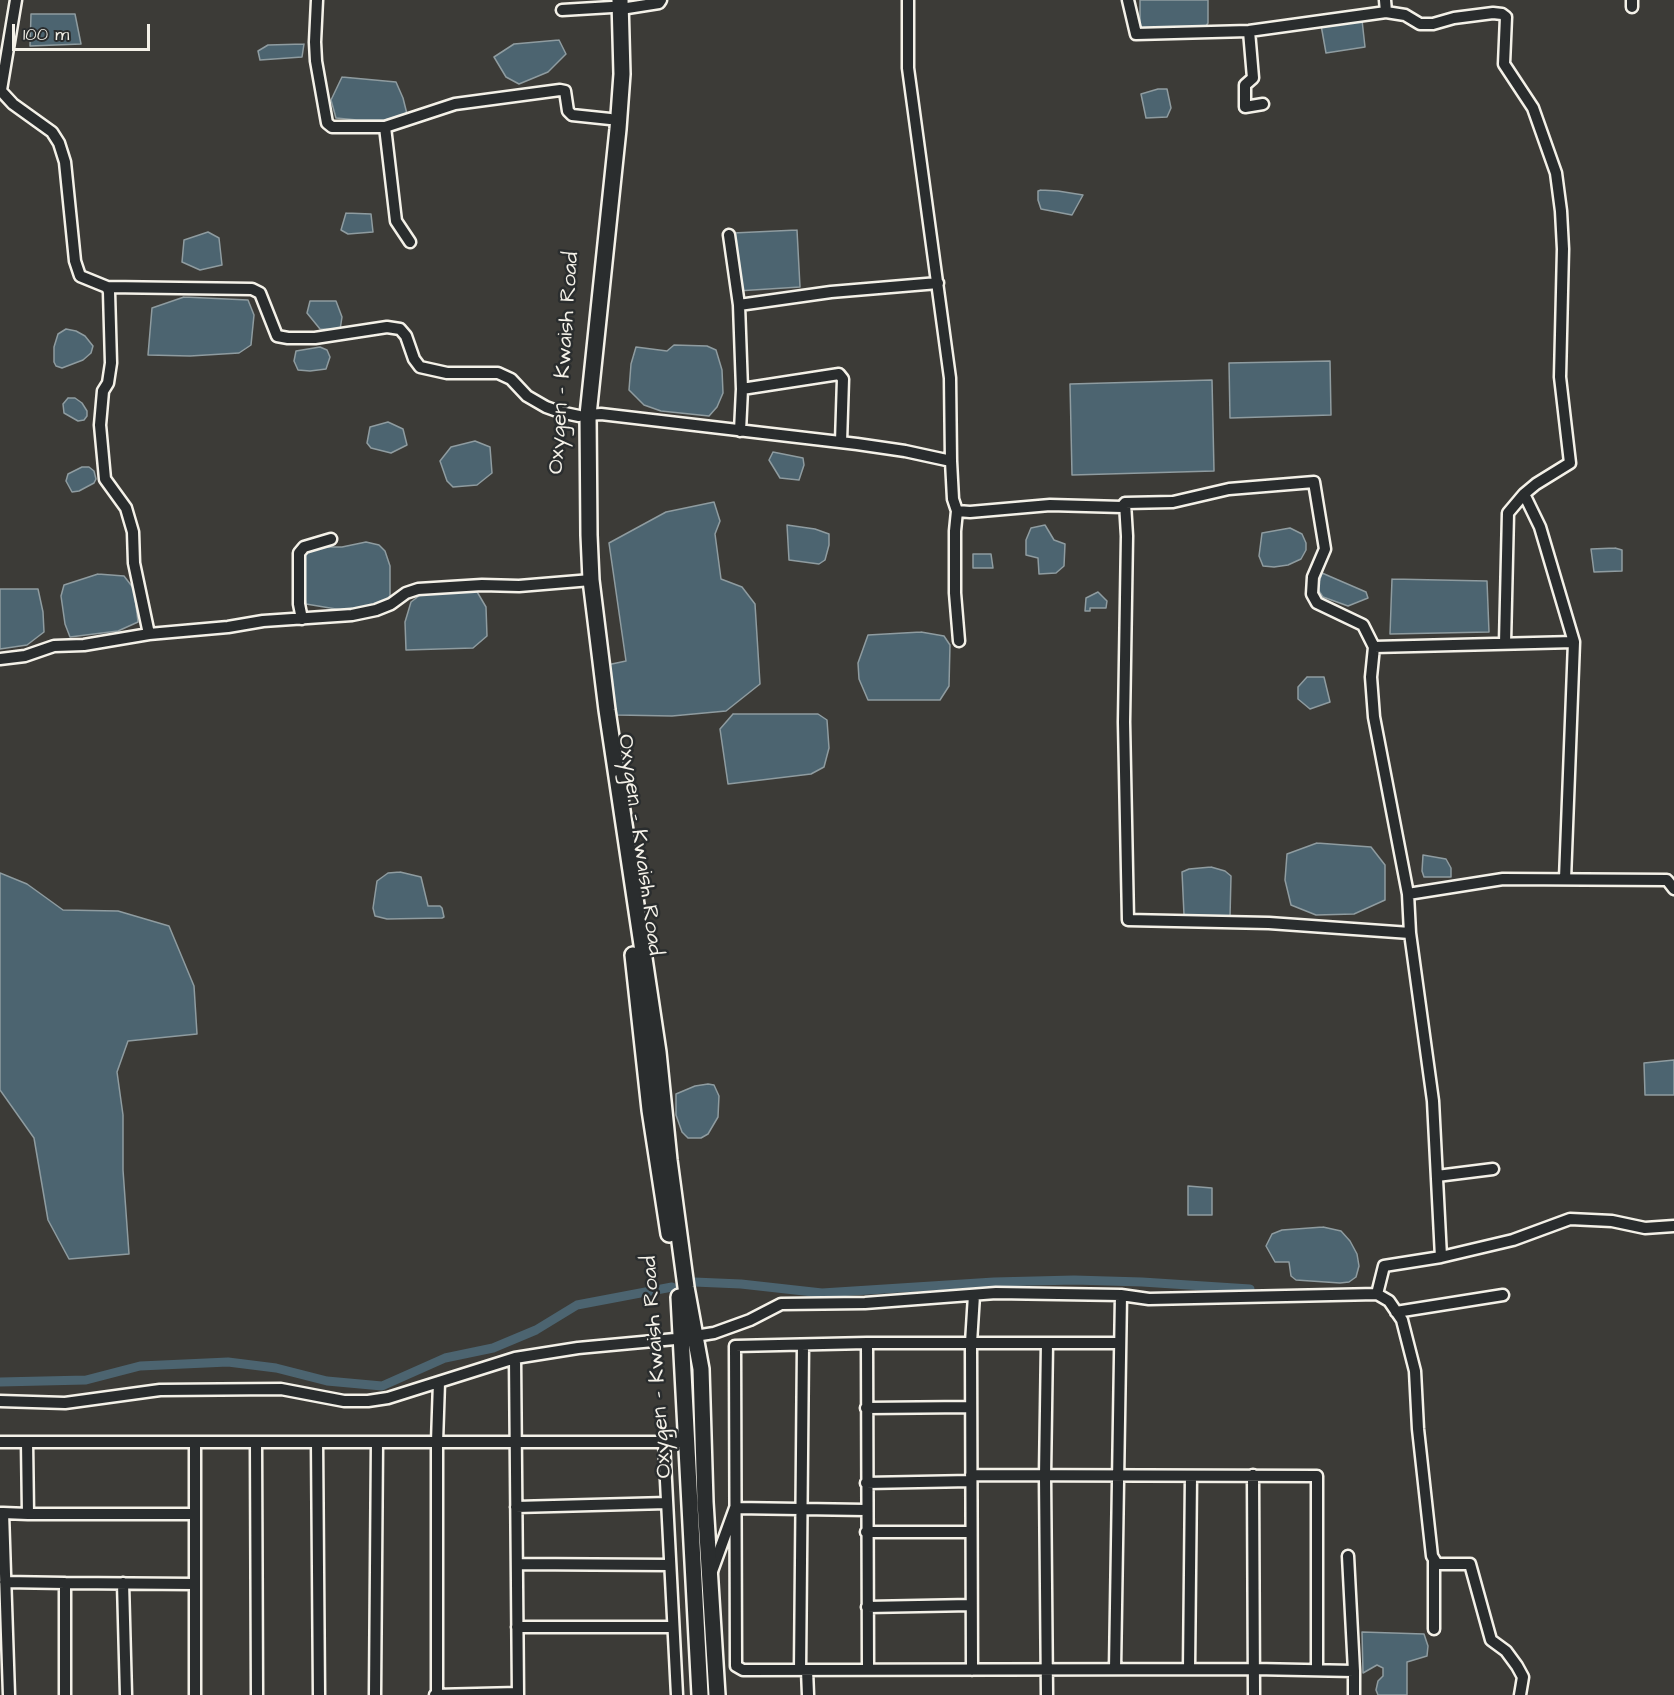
<!DOCTYPE html>
<style>
body{margin:0}
#map{position:relative;width:1674px;height:1695px;overflow:hidden;background:#3c3b37;font-family:"Architects Daughter",sans-serif}
canvas{display:block}
.scale{position:absolute;left:12px;top:24px;width:138px;height:27px;box-sizing:border-box;border:3px solid #f4f1e8;border-top:0;padding-left:8px;font-size:18px;line-height:21px;white-space:nowrap;color:#f4f1e8;-webkit-text-stroke:4px #2a2d2e;paint-order:stroke}
</style>
<div id="map">
<canvas width="1674" height="1695"></canvas>
<div class="scale">100 m</div>
</div>
<script>
const g = document.querySelector('canvas').getContext('2d');
g.lineJoin = 'round';
function paint(path, color) {
  g.fillStyle = color;
  g.fill(path, 'evenodd');
}
function toPath(rows) {
  const path = new Path2D();
  for (const r of rows) {
    path.moveTo(r[0], r[1]);
    for (let i = 2; i < r.length; i += 2) path.lineTo(r[i], r[i + 1]);
  }
  return path;
}
function stroke(path, color, width, dash) {
  g.strokeStyle = color;
  g.lineWidth = width;
  g.lineCap = dash ? 'butt' : 'round';
  g.setLineDash(dash || []);
  g.stroke(path);
}
function write(font, color, halo, rows, align = 'center') {
  g.font = font + ' "Architects Daughter",sans-serif';
  g.lineWidth = 5;
  g.setLineDash([]);
  g.textBaseline = 'middle';
  g.strokeStyle = halo;
  g.fillStyle = color;
  for (const [text, x, y, turn = 0] of rows) {
    g.save();
    g.translate(x, y);
    g.rotate((+turn || 0) * Math.PI / 180);
    g.textAlign = isNaN(turn) ? turn : align;
    if (halo) g.strokeText(text, 0, 0);
    g.fillText(text, 0, 0);
    g.restore();
  }
}
const water = toPath([
 [1140,0,1208,0,1208,23,1206,26,1140,29,1140,0],
 [31,14,75,14,81,44,30,46,31,14],
 [1362,20,1365,47,1326,53,1321,25,1362,20],
 [559,40,566,54,548,72,519,84,506,77,494,57,514,44,559,40],
 [304,44,302,57,260,60,258,51,268,45,304,44],
 [342,77,396,82,403,98,407,114,385,120,357,120,336,118,331,100,342,77],
 [1158,89,1167,89,1171,108,1167,117,1146,118,1141,94,1158,89],
 [1041,190,1058,191,1083,195,1072,215,1041,209,1038,200,1038,191,1041,190],
 [346,213,371,214,373,232,348,234,341,230,346,213],
 [797,230,800,287,737,291,733,233,797,230],
 [208,232,219,238,222,265,200,270,182,262,184,240,208,232],
 [184,297,248,300,254,315,251,345,239,353,190,356,148,355,152,308,184,297],
 [310,301,336,301,342,317,340,330,320,329,307,313,310,301],
 [66,329,76,331,85,336,93,346,91,353,83,360,62,368,56,366,54,362,54,347,58,334,66,329],
 [674,345,707,346,716,350,722,370,723,393,717,407,709,416,661,411,644,405,629,390,631,364,636,347,667,351,674,345],
 [320,347,327,350,330,357,326,369,310,371,298,370,294,361,296,351,320,347],
 [1330,361,1331,415,1230,418,1229,363,1330,361],
 [1212,380,1214,471,1072,475,1070,384,1212,380],
 [68,398,75,398,82,403,87,411,87,416,84,420,78,421,64,413,63,404,68,398],
 [388,422,403,429,407,445,391,453,371,448,367,443,370,427,388,422],
 [475,441,490,447,492,473,477,485,453,487,447,481,440,461,451,447,475,441],
 [773,452,803,458,804,465,799,480,780,478,769,460,773,452],
 [82,467,89,467,94,471,96,479,94,483,79,491,72,492,66,481,68,474,82,467],
 [714,502,720,521,715,534,721,579,742,587,755,604,760,684,726,711,672,716,617,715,607,665,626,661,609,543,666,512,714,502],
 [787,525,815,529,829,534,829,545,825,560,819,564,789,560,787,525],
 [1045,525,1054,540,1065,544,1064,566,1056,573,1039,574,1038,558,1026,555,1026,540,1031,528,1045,525],
 [1290,528,1302,534,1306,543,1306,550,1301,559,1288,565,1274,567,1263,566,1259,556,1262,533,1290,528],
 [366,542,379,545,385,551,390,566,390,596,385,604,364,610,342,610,306,604,302,582,303,553,320,547,342,547,366,542],
 [1615,548,1622,550,1622,571,1594,572,1591,549,1615,548],
 [973,554,991,554,993,568,973,568,973,554],
 [1322,573,1366,592,1368,598,1348,606,1323,597,1317,588,1322,573],
 [98,574,124,576,134,589,138,622,118,631,70,637,65,624,61,596,64,585,98,574],
 [1392,579,1487,581,1489,632,1390,634,1392,579],
 [0,589,38,589,43,612,44,632,27,645,0,649,0,589],
 [476,590,486,607,487,636,473,648,406,650,405,622,411,602,424,592,476,590],
 [1098,592,1107,601,1106,608,1090,608,1090,611,1085,611,1086,598,1098,592],
 [921,632,944,636,950,645,949,686,940,700,868,700,859,679,858,663,868,635,921,632],
 [1307,677,1324,677,1330,702,1310,709,1298,699,1298,687,1307,677],
 [733,714,818,714,827,720,829,748,824,767,811,774,728,784,720,729,733,714],
 [1317,843,1371,847,1385,865,1385,900,1354,914,1316,915,1291,905,1285,880,1287,854,1317,843],
 [1423,855,1446,859,1451,868,1451,877,1424,877,1422,871,1423,855],
 [1211,867,1225,871,1231,876,1230,917,1184,915,1182,872,1189,869,1211,867],
 [400,872,421,877,428,906,440,906,442,908,444,917,442,918,387,919,375,916,373,908,377,881,388,873,400,872],
 [0,873,27,884,63,910,118,911,169,926,194,986,197,1034,128,1041,117,1072,123,1115,123,1170,129,1254,69,1259,48,1220,34,1138,0,1090,0,873],
 [1674,1060,1674,1095,1645,1095,1644,1063,1674,1060],
 [708,1084,714,1085,719,1096,718,1117,708,1134,701,1138,688,1138,682,1132,676,1115,676,1094,695,1086,708,1084],
 [1188,1186,1212,1188,1212,1215,1188,1215,1188,1186],
 [1323,1227,1341,1231,1350,1241,1357,1254,1359,1266,1356,1277,1349,1282,1340,1283,1296,1280,1291,1276,1289,1262,1275,1262,1266,1246,1272,1234,1282,1230,1323,1227],
 [1362,1632,1424,1634,1428,1646,1427,1656,1407,1662,1407,1695,1378,1695,1376,1690,1378,1681,1383,1676,1383,1668,1377,1665,1363,1673,1362,1632]
]);
paint(water, '#4c6470');
stroke(water, '#8f9ca0', 1.5);
stroke(toPath([
 [694,1282,741,1284,822,1293,994,1282,1074,1280,1142,1282,1250,1289],
 [0,1382,86,1380,140,1366,228,1362,276,1368,327,1381,382,1386,445,1358,493,1348,536,1330,577,1305,672,1287]
]), '#4c6470', 9);
const minor = toPath([
 [317,0,315,42,316,61,327,123,332,127,385,127,455,104,560,90,565,91,568,111,572,115,610,119],
 [908,0,908,68,950,378,951,461,953,499,957,511,970,512,1050,505,1122,507,1125,503,1173,502,1229,489,1314,482,1325,549,1313,577,1312,594,1317,603,1363,625,1374,647,1574,642],
 [1128,0,1136,34,1249,31,1386,12],
 [1385,0,1386,12,1405,15,1420,24,1433,24,1454,18,1493,13,1502,14,1506,17,1504,64,1533,108,1556,173,1561,211,1563,249,1560,377,1570,463,1536,484,1524,494,1540,527,1574,642,1565,879],
 [1632,7,1632,0],
 [621,9,659,3,661,0],
 [562,10,612,7],
 [1249,31,1253,78,1245,85,1245,107,1263,104],
 [0,90,13,104,52,132,59,143,65,162,75,261,80,276,107,287,109,292,111,363,108,383,103,391,100,425,105,479,126,508,133,532,134,563,149,634],
 [1,90,16,0],
 [385,127,396,221,410,242],
 [729,235,739,305],
 [107,287,252,289,260,293,277,336,288,338,315,338,387,327,400,329,406,336,414,359,420,367,447,373,498,373,511,379,527,396,546,407,560,412,579,416],
 [588,415,601,414,857,444,905,451,951,461],
 [740,431,742,389],
 [841,442,843,379,839,374,742,389,739,305,831,292,938,283],
 [1125,503,1127,536,1124,722,1128,920,1269,923,1410,933],
 [957,511,955,531,955,593,959,641],
 [302,619,299,604,299,553,304,547,331,539],
 [1505,643,1508,513,1524,494],
 [1374,647,1371,677,1374,717,1408,894],
 [0,659,25,656,54,646,84,645,149,634,228,627,263,621,352,615,376,610,391,604,406,593,418,589,482,585,519,586,591,580],
 [1437,1176,1493,1169],
 [1441,1257,1433,1101,1410,933,1408,894,1503,879,1667,880,1674,889],
 [1377,1294,1389,1301,1402,1320,1415,1371,1418,1429,1432,1556,1437,1564,1470,1564,1491,1640,1506,1651,1517,1666,1523,1677,1520,1695],
 [1396,1312,1503,1295],
 [867,1343,868,1670],
 [1119,1343,867,1343,735,1346,736,1666,743,1670,1254,1669,1354,1671],
 [515,1358,518,1695],
 [0,1401,65,1403,160,1390,281,1389,344,1401,368,1401,388,1398,515,1358,578,1348,675,1339,714,1333,750,1320,781,1304,865,1303,996,1293,1121,1295,1149,1299,1377,1294,1384,1266,1441,1257,1513,1240,1570,1219,1612,1221,1645,1228,1674,1226],
 [866,1408,971,1407],
 [0,1442,687,1442],
 [256,1442,257,1695],
 [317,1442,319,1695],
 [664,1442,677,1695],
 [971,1475,1317,1476,1317,1670],
 [1253,1475,1254,1695],
 [866,1483,971,1481],
 [516,1507,667,1503],
 [0,1513,3,1513,9,1695],
 [3,1513,28,1514,27,1442],
 [28,1514,195,1514,195,1442],
 [195,1514,195,1695],
 [866,1532,971,1532],
 [1348,1556,1354,1671,1354,1695],
 [1434,1561,1434,1629],
 [517,1564,670,1565],
 [711,1574,735,1508,866,1510],
 [5,1582,65,1583,65,1695],
 [65,1583,195,1584],
 [123,1583,126,1695],
 [867,1607,971,1605],
 [517,1627,673,1627],
 [1115,1669,1121,1295],
 [1189,1669,1191,1476],
 [800,1670,803,1345],
 [807,1670,808,1695],
 [972,1670,971,1343,974,1295],
 [375,1695,377,1442],
 [435,1695,518,1693],
 [437,1695,437,1442,439,1382],
 [1047,1695,1045,1476,1047,1343]
]);
const secondary = toPath([
 [620,0,622,74,618,129,588,415,589,535,591,580,607,710,658,1052,669,1160,686,1287,701,1369,705,1502,717,1695],
 [633,955,650,1110,669,1234],
 [679,1297,700,1695]
]);
stroke(minor, '#f4f1e8', 15);
stroke(secondary, '#f4f1e8', 20);
stroke(minor, '#2a2d2e', 10);
stroke(secondary, '#2a2d2e', 15);
write('22px', '#f4f1e8', '#2a2d2e', [
 ["Oxygen - Kwaish Road",565,363,-86],
 ["Oxygen - Kwaish Road",639,845,82],
 ["Oxygen - Kwaish Road",658,1367,-94]
]);
</script>
